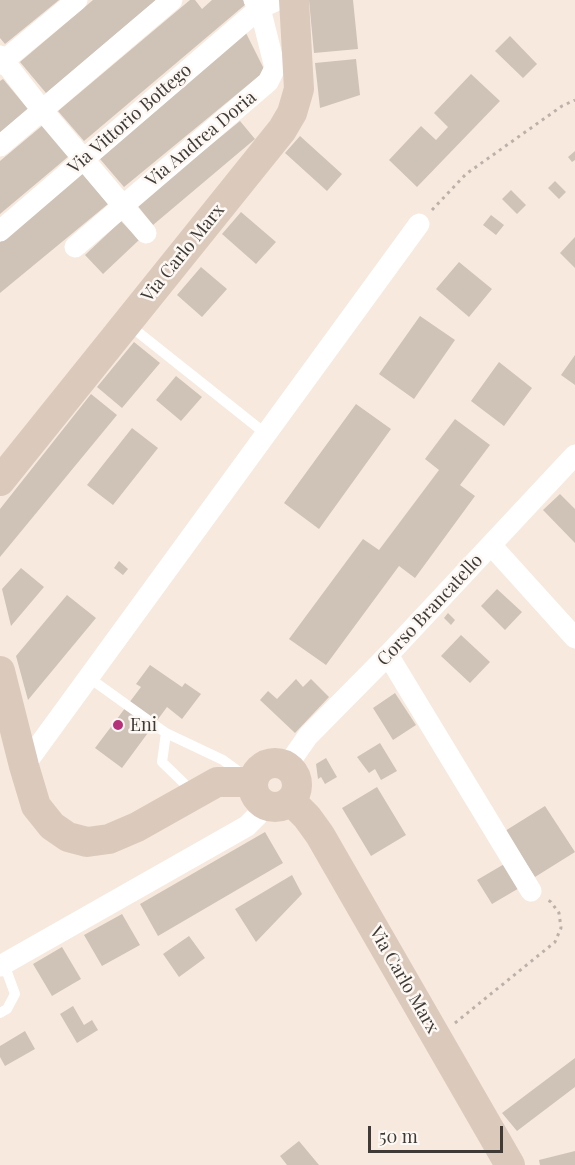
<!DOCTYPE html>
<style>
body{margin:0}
#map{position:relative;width:575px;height:1165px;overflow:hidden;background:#f7e9de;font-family:"Playfair Display",serif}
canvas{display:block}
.scale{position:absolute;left:368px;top:1126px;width:135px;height:27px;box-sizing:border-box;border:3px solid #3f3a36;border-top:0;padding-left:8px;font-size:18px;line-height:21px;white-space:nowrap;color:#3f3a36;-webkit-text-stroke:4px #fdf8f3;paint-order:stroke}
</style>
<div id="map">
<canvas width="575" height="1165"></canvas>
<div class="scale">50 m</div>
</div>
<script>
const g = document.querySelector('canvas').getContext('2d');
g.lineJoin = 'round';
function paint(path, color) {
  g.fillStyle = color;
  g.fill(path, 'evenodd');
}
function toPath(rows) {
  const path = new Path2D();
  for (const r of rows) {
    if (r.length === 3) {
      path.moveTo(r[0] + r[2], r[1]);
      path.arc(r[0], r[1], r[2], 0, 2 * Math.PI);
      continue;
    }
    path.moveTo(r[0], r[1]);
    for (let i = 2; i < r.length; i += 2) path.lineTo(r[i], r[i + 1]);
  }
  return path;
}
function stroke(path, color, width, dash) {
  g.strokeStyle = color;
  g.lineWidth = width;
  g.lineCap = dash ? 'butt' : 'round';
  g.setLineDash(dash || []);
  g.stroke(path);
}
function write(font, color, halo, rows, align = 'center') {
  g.font = font + ' "Playfair Display",serif';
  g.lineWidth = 5;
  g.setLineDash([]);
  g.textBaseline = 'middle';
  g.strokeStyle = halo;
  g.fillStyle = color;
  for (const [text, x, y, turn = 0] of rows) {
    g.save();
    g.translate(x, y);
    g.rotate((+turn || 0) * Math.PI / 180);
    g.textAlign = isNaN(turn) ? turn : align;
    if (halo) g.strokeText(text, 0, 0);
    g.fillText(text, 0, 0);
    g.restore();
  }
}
paint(toPath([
 [0,0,59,0,5,44,0,38],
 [93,0,156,0,46,93,20,62],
 [190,0,195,0,202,9,212,0,243,0,246,4,84,141,58,111],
 [309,0,353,0,358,49,314,53],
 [246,33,265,71,124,187,100,159],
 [510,36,537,64,523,78,495,51],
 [356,59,360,95,320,108,315,63],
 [471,74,500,101,417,187,389,160,421,126,436,140,448,127,434,113],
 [3,79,28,109,0,133,0,81],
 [240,121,255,139,153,225,137,205],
 [43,125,69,156,0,214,0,161],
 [300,136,342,174,327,191,285,153],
 [575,151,575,160,572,162,568,157],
 [82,173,108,204,0,293,0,242],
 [555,181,566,192,559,199,548,188],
 [511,190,526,205,517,214,502,199],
 [241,212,276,242,256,264,222,234],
 [491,215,504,225,496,235,483,225],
 [121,221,139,240,103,274,85,255],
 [575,237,575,268,560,253],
 [459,262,492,289,469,317,436,289],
 [201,267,227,289,202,317,177,295],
 [420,316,455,340,414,399,379,374],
 [134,342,160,363,122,408,97,387],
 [575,355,575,385,561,375],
 [499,362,532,388,504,426,471,401],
 [176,376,202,397,181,421,156,400],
 [91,394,117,415,0,557,0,509],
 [356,404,391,429,319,529,284,503],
 [455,419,490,445,460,485,475,496,415,578,399,566,326,665,289,639,363,539,379,550,439,470,425,459],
 [132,428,158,448,113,505,87,485],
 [560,494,575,509,575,543,543,510],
 [119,561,128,569,123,575,114,568],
 [21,568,44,587,11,626,2,589],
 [497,589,522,612,505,630,481,606],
 [67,595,96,618,28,700,16,656],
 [448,613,455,620,451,625,444,618],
 [461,635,490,662,470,683,441,656],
 [150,665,182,687,185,683,201,694,182,719,167,707,122,768,95,748,141,687,136,684],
 [296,679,303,687,311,679,329,697,295,733,260,700,268,691,277,699],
 [395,693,416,725,393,740,373,708],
 [380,743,397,771,381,780,375,769,369,773,357,757],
 [326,758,337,777,325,784,321,777,318,779,316,764],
 [377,787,406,835,371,856,342,808],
 [545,806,575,852,535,877,505,831],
 [265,832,283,863,158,936,140,904],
 [506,863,521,887,492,904,477,880],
 [292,875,302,894,256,942,235,909],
 [122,914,140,945,102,966,84,935],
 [189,936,205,958,179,977,163,954],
 [62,947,81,979,52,996,33,964],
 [73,1006,84,1025,92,1020,98,1030,77,1043,60,1014],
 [25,1031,35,1049,5,1066,0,1057,0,1046],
 [575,1058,575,1087,517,1131,502,1113],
 [299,1141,319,1165,287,1165,280,1156],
 [575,1151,575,1165,540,1165,539,1160]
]), '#cfc2b7');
stroke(toPath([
 [432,210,466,174,562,106,575,100],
 [455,1023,555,942,561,928,559,913,551,902,546,899]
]), '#bcb1a8', 3, [3, 4.5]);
stroke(toPath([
 [129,325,266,434],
 [88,677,166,733,223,760,242,774],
 [166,733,162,762,194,793],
 [0,1013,7,1009,15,994,4,964]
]), '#fff', 10);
stroke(toPath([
 [0,56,42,110,146,233],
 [0,64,77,0],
 [0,146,172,0],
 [0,231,260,8,278,0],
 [75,247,268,82,275,68,260,8,254,0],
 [491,545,575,638],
 [388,655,531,891],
 [24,766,419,224],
 [287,766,308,736,388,655,575,455],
 [0,966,247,826,257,816,264,805]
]), '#fff', 21);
stroke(toPath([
 [0,481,282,130,292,113,299,89,294,0],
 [0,671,24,766,36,806,52,826,68,837,87,842,109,839,137,827,217,782,253,782],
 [275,785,22],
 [291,801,307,817,320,835,510,1165]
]), '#dbc9bc', 30);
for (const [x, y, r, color] of [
 [118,725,6,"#b5327b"]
]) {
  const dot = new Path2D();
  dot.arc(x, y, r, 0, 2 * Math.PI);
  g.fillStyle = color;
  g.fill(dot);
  stroke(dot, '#fdf8f3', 2);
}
write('18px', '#3f3a36', '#fdf8f3', [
 ["Via Vittorio Bottego",130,119,-41],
 ["Via Andrea Doria",201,139,-40],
 ["Via Carlo Marx",183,253,-51],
 ["Corso Brancatello",430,610,-47],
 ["Via Carlo Marx",404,980,60]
]);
write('18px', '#3f3a36', '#fdf8f3', [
 ["Eni",130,725]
], 'left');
</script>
